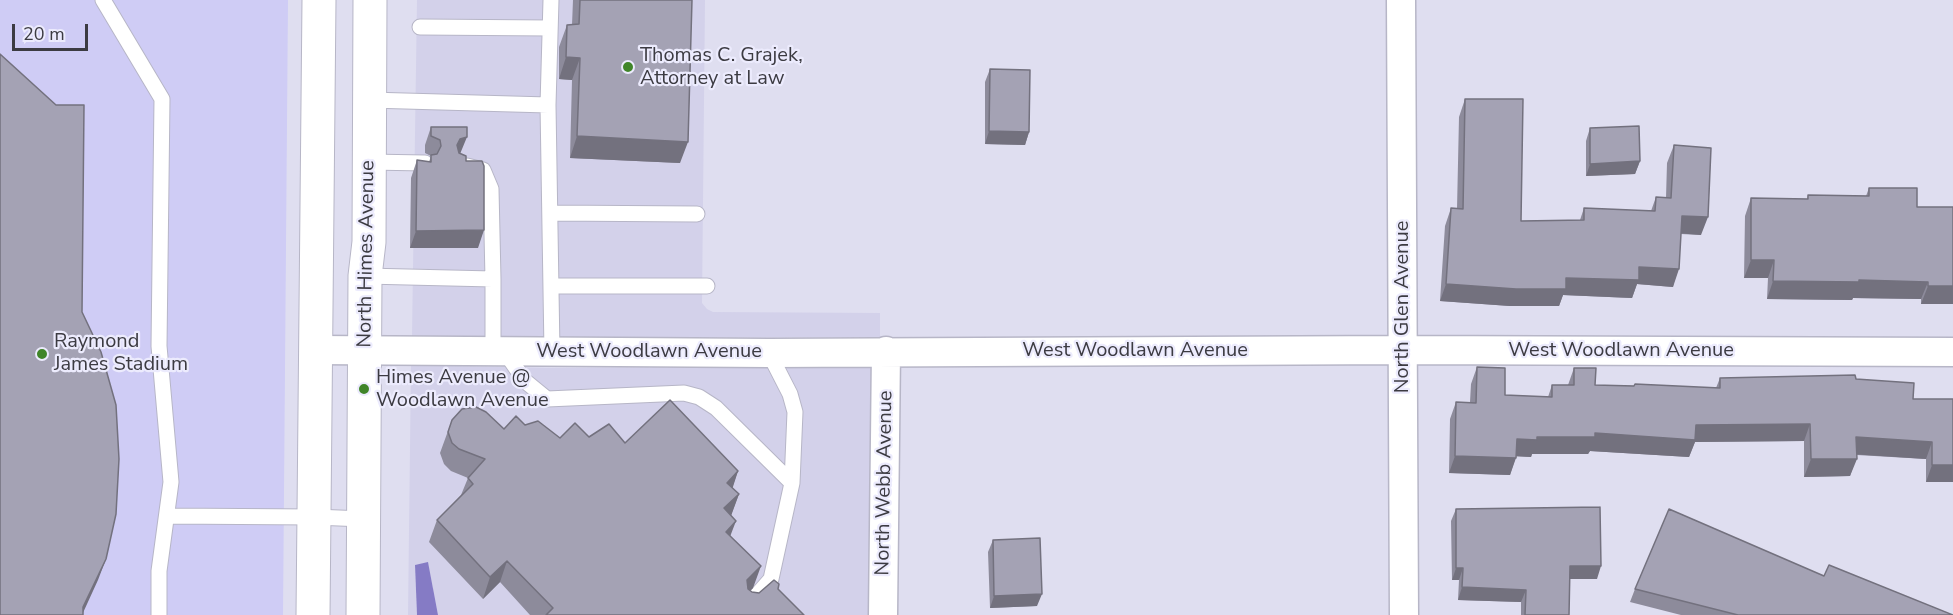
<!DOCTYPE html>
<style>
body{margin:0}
#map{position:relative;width:1953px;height:615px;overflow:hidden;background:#dfdef0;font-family:"Nunito Sans",sans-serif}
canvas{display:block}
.scale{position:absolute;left:12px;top:24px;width:76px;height:27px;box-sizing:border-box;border:3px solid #3c3b42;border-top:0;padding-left:8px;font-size:18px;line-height:21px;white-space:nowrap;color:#3c3b42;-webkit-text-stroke:4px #ecebfd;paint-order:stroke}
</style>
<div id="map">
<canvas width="1953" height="615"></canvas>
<div class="scale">20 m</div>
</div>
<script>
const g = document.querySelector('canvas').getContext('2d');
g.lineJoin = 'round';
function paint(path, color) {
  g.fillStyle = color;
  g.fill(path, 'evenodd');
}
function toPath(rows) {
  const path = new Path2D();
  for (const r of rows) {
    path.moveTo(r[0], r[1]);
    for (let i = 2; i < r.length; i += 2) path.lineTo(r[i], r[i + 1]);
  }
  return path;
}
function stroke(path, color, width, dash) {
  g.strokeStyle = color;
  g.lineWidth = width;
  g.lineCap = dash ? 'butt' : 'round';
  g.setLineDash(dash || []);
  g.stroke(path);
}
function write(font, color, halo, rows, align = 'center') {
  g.font = font + ' "Nunito Sans",sans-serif';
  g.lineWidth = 4.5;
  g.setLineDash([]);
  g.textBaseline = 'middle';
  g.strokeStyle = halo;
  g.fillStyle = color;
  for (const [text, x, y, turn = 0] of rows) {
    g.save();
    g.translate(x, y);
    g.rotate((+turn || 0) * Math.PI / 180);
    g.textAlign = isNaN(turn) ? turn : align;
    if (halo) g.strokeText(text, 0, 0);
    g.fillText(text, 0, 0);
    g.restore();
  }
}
paint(toPath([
 [417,0,705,0,702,303,707,309,713,312,880,313,880,337,553,338,412,336],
 [411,365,552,368,873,366,870,615,438,615,428,563,415,565,417,615,408,615]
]), '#d3d1ea');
paint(toPath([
 [0,0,288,0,283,615,0,615]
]), '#cfccf5');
paint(toPath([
 [428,562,438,615,417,615,415,565]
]), '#857bc5');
const service = toPath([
 [103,0,162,99,159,346,171,482,159,571,159,615],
 [420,27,550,28],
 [369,100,548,105,552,352],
 [548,105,551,0],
 [369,162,425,163],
 [467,166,483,170,491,189,493,279],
 [550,213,697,214],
 [365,276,493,279,493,351],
 [552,286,707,286],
 [505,352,525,381,547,399,684,393,699,397,716,408,792,483],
 [167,516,314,517,364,519],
 [750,603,771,579,792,483,795,412,790,394,769,353]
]);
const minor = toPath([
 [1401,0,1404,615],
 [316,350,769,353,1403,350,1953,352],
 [883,615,886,351]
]);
const tertiary = toPath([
 [313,615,319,0],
 [363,615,365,276,369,242,370,0]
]);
stroke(service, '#b7b6c7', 17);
stroke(minor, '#b7b6c7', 31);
stroke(tertiary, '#b7b6c7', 35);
stroke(service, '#fff', 15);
stroke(minor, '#fff', 28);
stroke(tertiary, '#fff', 33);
paint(toPath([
 [573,0,692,0,680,163,570,158,572,80,559,79,559,47,567,25,572,25],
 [990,69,1029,132,1025,145,985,144,985,82],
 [1465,99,1521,221,1580,220,1584,208,1651,211,1656,197,1666,198,1667,163,1674,145,1701,235,1681,234,1673,287,1637,284,1632,298,1563,295,1559,306,1510,306,1440,301,1445,226,1451,208,1457,209,1459,117],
 [431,127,460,154,466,161,478,248,410,248,411,178,417,160,429,162,431,156,425,153,425,145],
 [1590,128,1640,161,1635,174,1586,176,1586,141],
 [1869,188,1917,207,1953,304,1921,304,1921,299,1853,298,1852,300,1767,299,1768,278,1744,278,1745,216,1751,198,1807,199,1808,195,1866,196],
 [1477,367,1505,395,1548,397,1552,385,1568,385,1574,368,1595,385,1716,388,1720,378,1856,379,1913,399,1953,482,1926,482,1926,459,1857,455,1850,476,1804,477,1804,441,1695,442,1689,457,1590,451,1588,454,1532,454,1531,457,1516,456,1510,475,1449,473,1450,419,1456,402,1470,402,1471,384],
 [452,420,504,429,525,425,560,438,589,437,625,443,738,471,732,488,739,494,731,515,730,536,753,588,750,590,752,592,759,593,778,589,804,615,530,615,500,582,483,599,429,542,437,520,461,495,468,478,451,471,444,464,440,453],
 [1456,509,1597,579,1569,579,1569,615,1521,615,1521,602,1458,600,1459,580,1452,580,1451,521],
 [993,540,1037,606,990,608,988,552],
 [1824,576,1953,615,1681,615,1630,602,1635,589]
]), '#8d8b9b');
paint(toPath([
 [566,57,580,58,572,80,559,79],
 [989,131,1029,132,1025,145,985,144],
 [577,136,688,142,680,163,570,158],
 [467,137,460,154,450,162,457,145,460,139],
 [1640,161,1635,174,1586,176,1590,164],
 [1682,216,1708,217,1701,235,1676,233],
 [484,230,478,248,410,248,416,231],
 [1751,260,1774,260,1768,278,1744,278],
 [1639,267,1679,269,1673,287,1637,284,1632,298,1563,295,1559,306,1510,306,1440,301,1446,284,1566,278],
 [1859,280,1928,282,1921,299,1853,298,1852,300,1767,299,1773,281],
 [1928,286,1953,286,1953,304,1921,304],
 [1810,424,1804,441,1695,442,1689,457,1590,451,1588,454,1532,454,1531,457,1510,456,1517,439,1696,425],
 [1856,437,1932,442,1926,459,1850,454],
 [1455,456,1516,458,1510,475,1449,473],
 [1811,459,1857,459,1850,476,1804,477],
 [1932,465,1953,465,1953,482,1926,482],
 [738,471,731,493,727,483],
 [739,494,731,516,724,508],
 [736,521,728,542,726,532],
 [106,559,98,580,82,615,83,607],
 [507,561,500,582,483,599,490,577],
 [761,566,753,588,739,602,747,580],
 [1570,566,1601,566,1597,579,1565,579],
 [1456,568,1463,568,1459,580,1452,580],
 [1462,587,1526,590,1521,602,1458,600],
 [1042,594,1037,606,990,608,994,596]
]), '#73717e');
const building = toPath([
 [580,0,692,0,688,142,577,136,580,58,566,57,567,25,579,24,580,0],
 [0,54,56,105,84,105,82,312,101,352,116,405,119,459,116,514,106,559,83,607,83,615,0,615,0,54],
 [990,69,1030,70,1029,132,989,131,990,69],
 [1465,99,1523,99,1521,221,1584,220,1584,208,1655,211,1656,197,1671,198,1674,145,1711,148,1708,217,1682,216,1679,269,1639,267,1639,280,1566,278,1566,289,1516,289,1446,284,1451,208,1463,209,1465,99],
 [1639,126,1640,161,1590,164,1590,128,1639,126],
 [431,127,467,127,467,137,460,139,457,145,459,153,466,156,466,161,482,161,484,166,484,230,416,231,417,160,431,162,431,155,437,154,441,146,440,140,431,136,431,127],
 [1869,188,1917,188,1917,207,1953,207,1953,286,1928,286,1928,282,1859,280,1859,282,1773,281,1774,260,1751,260,1751,198,1808,199,1808,195,1869,196,1869,188],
 [1477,367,1505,368,1505,395,1552,397,1552,385,1574,385,1574,368,1596,368,1595,385,1634,386,1635,384,1720,388,1720,378,1855,375,1856,379,1914,383,1913,399,1953,399,1953,465,1932,465,1932,442,1856,437,1857,459,1811,459,1810,424,1696,425,1695,440,1595,433,1595,437,1537,437,1537,440,1517,439,1516,458,1455,456,1456,402,1476,403,1477,367],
 [670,400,738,471,727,483,739,494,724,508,736,521,726,532,761,566,747,580,748,589,752,592,759,593,774,580,779,584,778,589,804,615,546,615,553,608,507,561,490,577,437,520,473,484,468,478,485,459,459,449,452,443,448,432,452,420,462,409,476,407,486,412,504,429,516,416,525,425,538,421,560,438,575,423,589,437,609,424,625,443,670,400],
 [1600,507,1601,566,1570,566,1569,615,1525,615,1526,590,1462,587,1463,568,1456,568,1456,509,1600,507],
 [1669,509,1824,576,1829,565,1953,615,1738,615,1635,589,1669,509],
 [1040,538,1042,594,994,596,993,540,1040,538]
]);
paint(building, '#a4a2b4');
stroke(building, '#73717e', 1.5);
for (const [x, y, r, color] of [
 [628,67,6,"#408529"],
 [42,354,6,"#408529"],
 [364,389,6,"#408529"]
]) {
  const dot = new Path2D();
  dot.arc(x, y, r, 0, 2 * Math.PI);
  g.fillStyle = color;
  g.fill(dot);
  stroke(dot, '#ecebfd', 2);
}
write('20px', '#3c3b42', '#ecebfd', [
 ["Thomas C. Grajek,",640,56],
 ["Attorney at Law",640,79],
 ["Raymond",54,342],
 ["James Stadium",54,365],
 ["Himes Avenue @",376,378],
 ["Woodlawn Avenue",376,401]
], 'left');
write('20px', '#3c3b42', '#ecebfd', [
 ["North Himes Avenue",367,254,-89],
 ["North Glen Avenue",1403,307,-90],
 ["West Woodlawn Avenue",1135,351],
 ["West Woodlawn Avenue",1621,351],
 ["West Woodlawn Avenue",649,352],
 ["North Webb Avenue",885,483,-89]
]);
</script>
